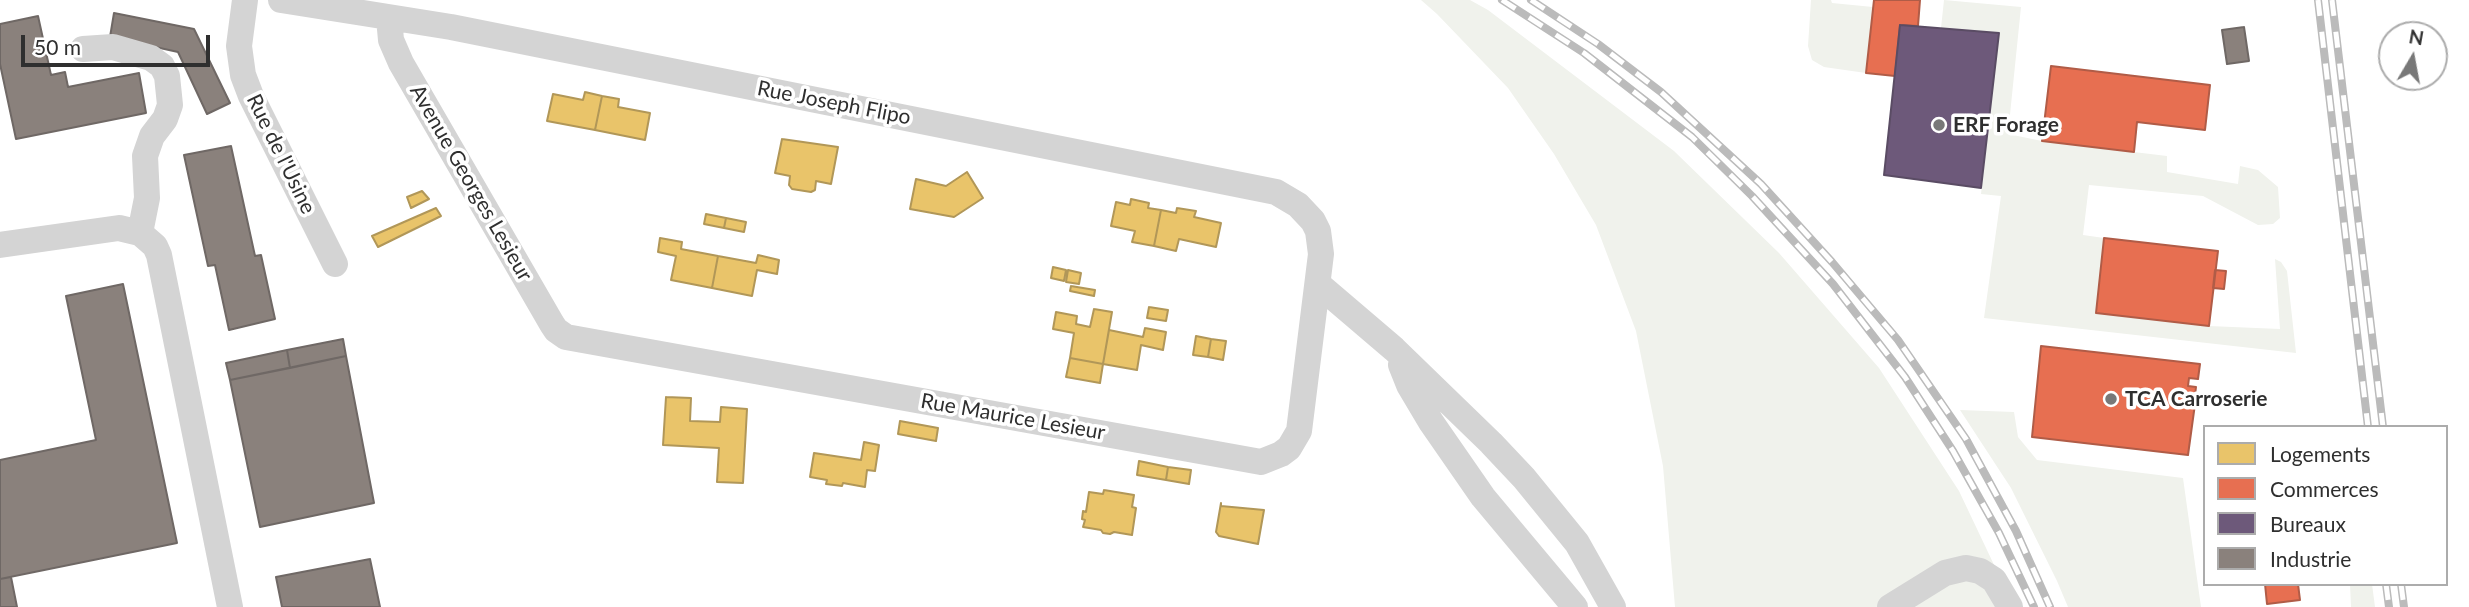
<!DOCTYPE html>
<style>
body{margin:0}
#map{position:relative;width:2469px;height:607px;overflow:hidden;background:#fff;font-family:Lato,sans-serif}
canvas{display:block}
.legend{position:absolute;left:2203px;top:425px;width:245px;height:161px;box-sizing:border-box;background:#fff;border:2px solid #acacac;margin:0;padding:9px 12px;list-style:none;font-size:21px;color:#2f2f2f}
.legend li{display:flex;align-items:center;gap:14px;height:35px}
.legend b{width:35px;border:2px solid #acacac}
.north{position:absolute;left:2378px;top:21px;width:70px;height:70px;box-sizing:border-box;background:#fff;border:2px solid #acacac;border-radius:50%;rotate:10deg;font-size:19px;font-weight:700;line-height:28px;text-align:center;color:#2f2f2f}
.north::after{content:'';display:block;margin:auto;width:24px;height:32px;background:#787878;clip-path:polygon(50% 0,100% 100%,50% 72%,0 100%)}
.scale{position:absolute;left:21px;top:35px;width:189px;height:32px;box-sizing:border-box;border:4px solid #2f2f2f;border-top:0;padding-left:9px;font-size:21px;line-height:24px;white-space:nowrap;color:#2f2f2f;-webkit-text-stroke:5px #fff;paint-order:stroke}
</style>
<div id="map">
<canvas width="2469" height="607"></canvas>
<ul class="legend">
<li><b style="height:19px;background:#e9c46a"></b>Logements</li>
<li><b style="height:19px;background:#e76f51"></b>Commerces</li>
<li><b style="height:19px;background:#6d597a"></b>Bureaux</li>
<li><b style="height:19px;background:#8a817c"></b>Industrie</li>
</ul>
<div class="north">N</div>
<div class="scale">50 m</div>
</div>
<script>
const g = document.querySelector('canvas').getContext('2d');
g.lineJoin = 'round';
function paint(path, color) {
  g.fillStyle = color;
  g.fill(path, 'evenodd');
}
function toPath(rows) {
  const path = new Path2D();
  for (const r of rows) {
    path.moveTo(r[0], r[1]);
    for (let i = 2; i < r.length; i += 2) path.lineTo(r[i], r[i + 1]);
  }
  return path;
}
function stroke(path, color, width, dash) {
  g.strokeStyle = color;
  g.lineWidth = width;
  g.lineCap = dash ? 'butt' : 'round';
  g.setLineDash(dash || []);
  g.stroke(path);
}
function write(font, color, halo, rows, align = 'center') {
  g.font = font + ' Lato,sans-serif';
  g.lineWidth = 7;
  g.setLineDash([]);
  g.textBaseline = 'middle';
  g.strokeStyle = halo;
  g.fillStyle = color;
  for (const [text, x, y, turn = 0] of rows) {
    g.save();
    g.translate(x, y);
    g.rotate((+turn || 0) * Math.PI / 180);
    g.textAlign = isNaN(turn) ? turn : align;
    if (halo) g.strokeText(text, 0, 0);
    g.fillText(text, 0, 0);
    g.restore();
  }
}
paint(toPath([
 [1421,0,1470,0,1488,10,1674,151,1779,253,1879,368,1959,491,2014,607,1675,607,1663,466,1636,331,1596,225,1554,154,1508,88,1437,14],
 [1811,0,1831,0,1832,3,1873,7,1866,73,1824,67,1812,60,1808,46],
 [1944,0,2021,7,2008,134,2042,141,2167,156,2167,172,2238,184,2240,166,2258,170,2278,187,2280,218,2273,224,2258,225,2203,196,2089,185,2083,235,2104,238,2096,313,2209,326,2280,329,2275,259,2281,262,2287,271,2296,353,1984,318,2001,196,1981,194,1999,33,1941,28],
 [1960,410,2014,412,2018,437,2037,460,2183,478,2201,607,2068,607,2057,581,2011,488],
 [2350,584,2372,584,2375,607,2351,607]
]), '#f0f2ec');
const homes = toPath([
 [585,92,602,96,595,130,547,121,553,94,583,100,585,92],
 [602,96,619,99,618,107,650,113,645,140,595,130,602,96],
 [782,139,838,147,831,184,816,181,815,190,811,192,792,189,789,185,790,176,775,173,782,139],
 [967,172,983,198,954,217,910,209,916,179,946,186,967,172],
 [422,191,429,199,411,208,407,197,422,191],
 [1131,199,1149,203,1148,208,1161,210,1154,246,1132,242,1135,231,1111,226,1116,202,1130,205,1131,199],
 [436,208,441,216,378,247,372,236,436,208],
 [1177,208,1196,211,1194,217,1221,223,1216,247,1179,239,1176,251,1154,246,1161,210,1176,213,1177,208],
 [706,214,726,218,724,228,704,224,706,214],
 [726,218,746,222,744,232,724,228,726,218],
 [660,238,682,242,681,249,718,256,712,288,671,280,676,256,658,252,660,238],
 [758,255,779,260,777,274,757,270,752,296,712,288,718,256,756,263,758,255],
 [1053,267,1066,270,1064,281,1051,278,1053,267],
 [1068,270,1081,273,1079,284,1066,282,1068,270],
 [1071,286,1095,290,1094,296,1070,291,1071,286],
 [1149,307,1168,310,1166,321,1147,318,1149,307],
 [1094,309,1112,312,1103,364,1070,358,1074,333,1053,329,1056,312,1077,316,1076,324,1090,327,1094,309],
 [1145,328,1166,332,1163,350,1141,345,1137,370,1103,364,1109,330,1143,337,1145,328],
 [1196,336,1211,339,1208,357,1193,355,1196,336],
 [1211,339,1226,341,1223,360,1208,357,1211,339],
 [1070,358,1103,364,1100,383,1066,377,1070,358],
 [666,397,691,398,690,421,720,422,721,407,747,409,743,483,717,482,719,448,663,445,666,397],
 [900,421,938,428,936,441,898,434,900,421],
 [864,442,879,445,875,471,867,470,865,487,843,483,842,486,826,484,827,480,810,477,814,453,861,460,864,442],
 [1139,461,1168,467,1166,480,1137,475,1139,461],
 [1168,467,1191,470,1189,484,1166,480,1168,467],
 [1104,490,1134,495,1132,507,1136,508,1132,535,1114,532,1110,534,1103,533,1101,530,1083,527,1085,520,1082,519,1083,511,1086,512,1089,492,1103,494,1104,490],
 [1221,503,1221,506,1264,510,1258,544,1219,536,1216,532,1221,503]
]);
paint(homes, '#e9c46a');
stroke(homes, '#b19758', 2);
const shops = toPath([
 [1874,0,1920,0,1918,26,1900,25,1895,76,1866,73,1874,0],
 [2051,66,2210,85,2205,130,2137,122,2134,152,2042,141,2051,66],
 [2104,238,2218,251,2209,326,2096,313,2104,238],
 [2215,270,2226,271,2224,289,2213,288,2215,270],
 [2041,346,2200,364,2198,379,2189,378,2188,386,2196,387,2195,395,2187,394,2186,402,2195,404,2188,455,2032,437,2041,346],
 [2265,584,2298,584,2300,600,2267,604,2265,584]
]);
paint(shops, '#e76f51');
stroke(shops, '#b05c47', 2);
const offices = toPath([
 [1900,25,1999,33,1981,188,1884,175,1900,25]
]);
paint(offices, '#6d597a');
stroke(offices, '#5a4c64', 2);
const industry = toPath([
 [114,13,194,29,230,103,207,114,178,52,110,37,114,13],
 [38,16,51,75,65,72,68,87,139,73,146,113,16,139,0,64,0,24,38,16],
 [2244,27,2249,61,2227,64,2222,30,2244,27],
 [231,146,255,256,261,255,275,319,229,330,215,265,208,266,184,155,231,146],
 [123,284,177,543,0,579,0,460,96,440,66,296,123,284],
 [343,339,346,356,290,368,287,350,343,339],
 [287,350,290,368,230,380,226,363,287,350],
 [346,356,374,503,260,527,230,380,346,356],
 [370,559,380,607,282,607,276,577,370,559],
 [11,577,17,607,0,607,0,579,11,577]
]);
paint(industry, '#8a817c');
stroke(industry, '#6f6865', 2);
stroke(toPath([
 [245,0,239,46,243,75,251,96,335,264],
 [281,0,451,27,1276,192,1298,205,1313,221,1318,231,1321,254,1299,431,1289,448,1281,454,1261,462,566,337,556,330,552,324,401,63,391,40,389,18],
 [83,49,113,47,151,58,162,66,167,76,170,105,165,119,152,136,145,156,147,198,140,233],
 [0,245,119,228,140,233,155,246,159,255,230,607],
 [1319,285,1394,349,1491,443,1524,478,1577,543,1613,607],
 [1401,365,1409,385,1431,422,1483,497,1575,607],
 [1890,607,1945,573,1966,568,1980,571,1994,580,2010,607]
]), '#d4d4d4', 26);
const rail = toPath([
 [1502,0,1584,53,1692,137,1752,196,1833,284,1905,377,1953,451,1999,533,2034,607],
 [1531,0,1598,44,1661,92,1761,184,1832,262,1898,340,1966,439,2016,531,2050,607],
 [2318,0,2368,427],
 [2332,0,2383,427],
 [2386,584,2389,607],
 [2401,584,2404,607]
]);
stroke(rail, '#bbb', 8);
stroke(rail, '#fff', 5, [16]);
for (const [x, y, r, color] of [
 [1939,125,7,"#787878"],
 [2111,399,7,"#787878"]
]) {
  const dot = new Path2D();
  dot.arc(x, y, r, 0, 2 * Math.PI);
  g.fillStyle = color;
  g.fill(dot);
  stroke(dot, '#fff', 2.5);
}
write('21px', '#2f2f2f', '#fff', [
 ["Rue Joseph Flipo",834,103,11],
 ["Rue de l'Usine",281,154,64],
 ["Avenue Georges Lesieur",471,183,60],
 ["Rue Maurice Lesieur",1013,417,10]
]);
write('bold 21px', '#2f2f2f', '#fff', [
 ["ERF Forage",1953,125],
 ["TCA Carroserie",2125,399]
], 'left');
</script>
